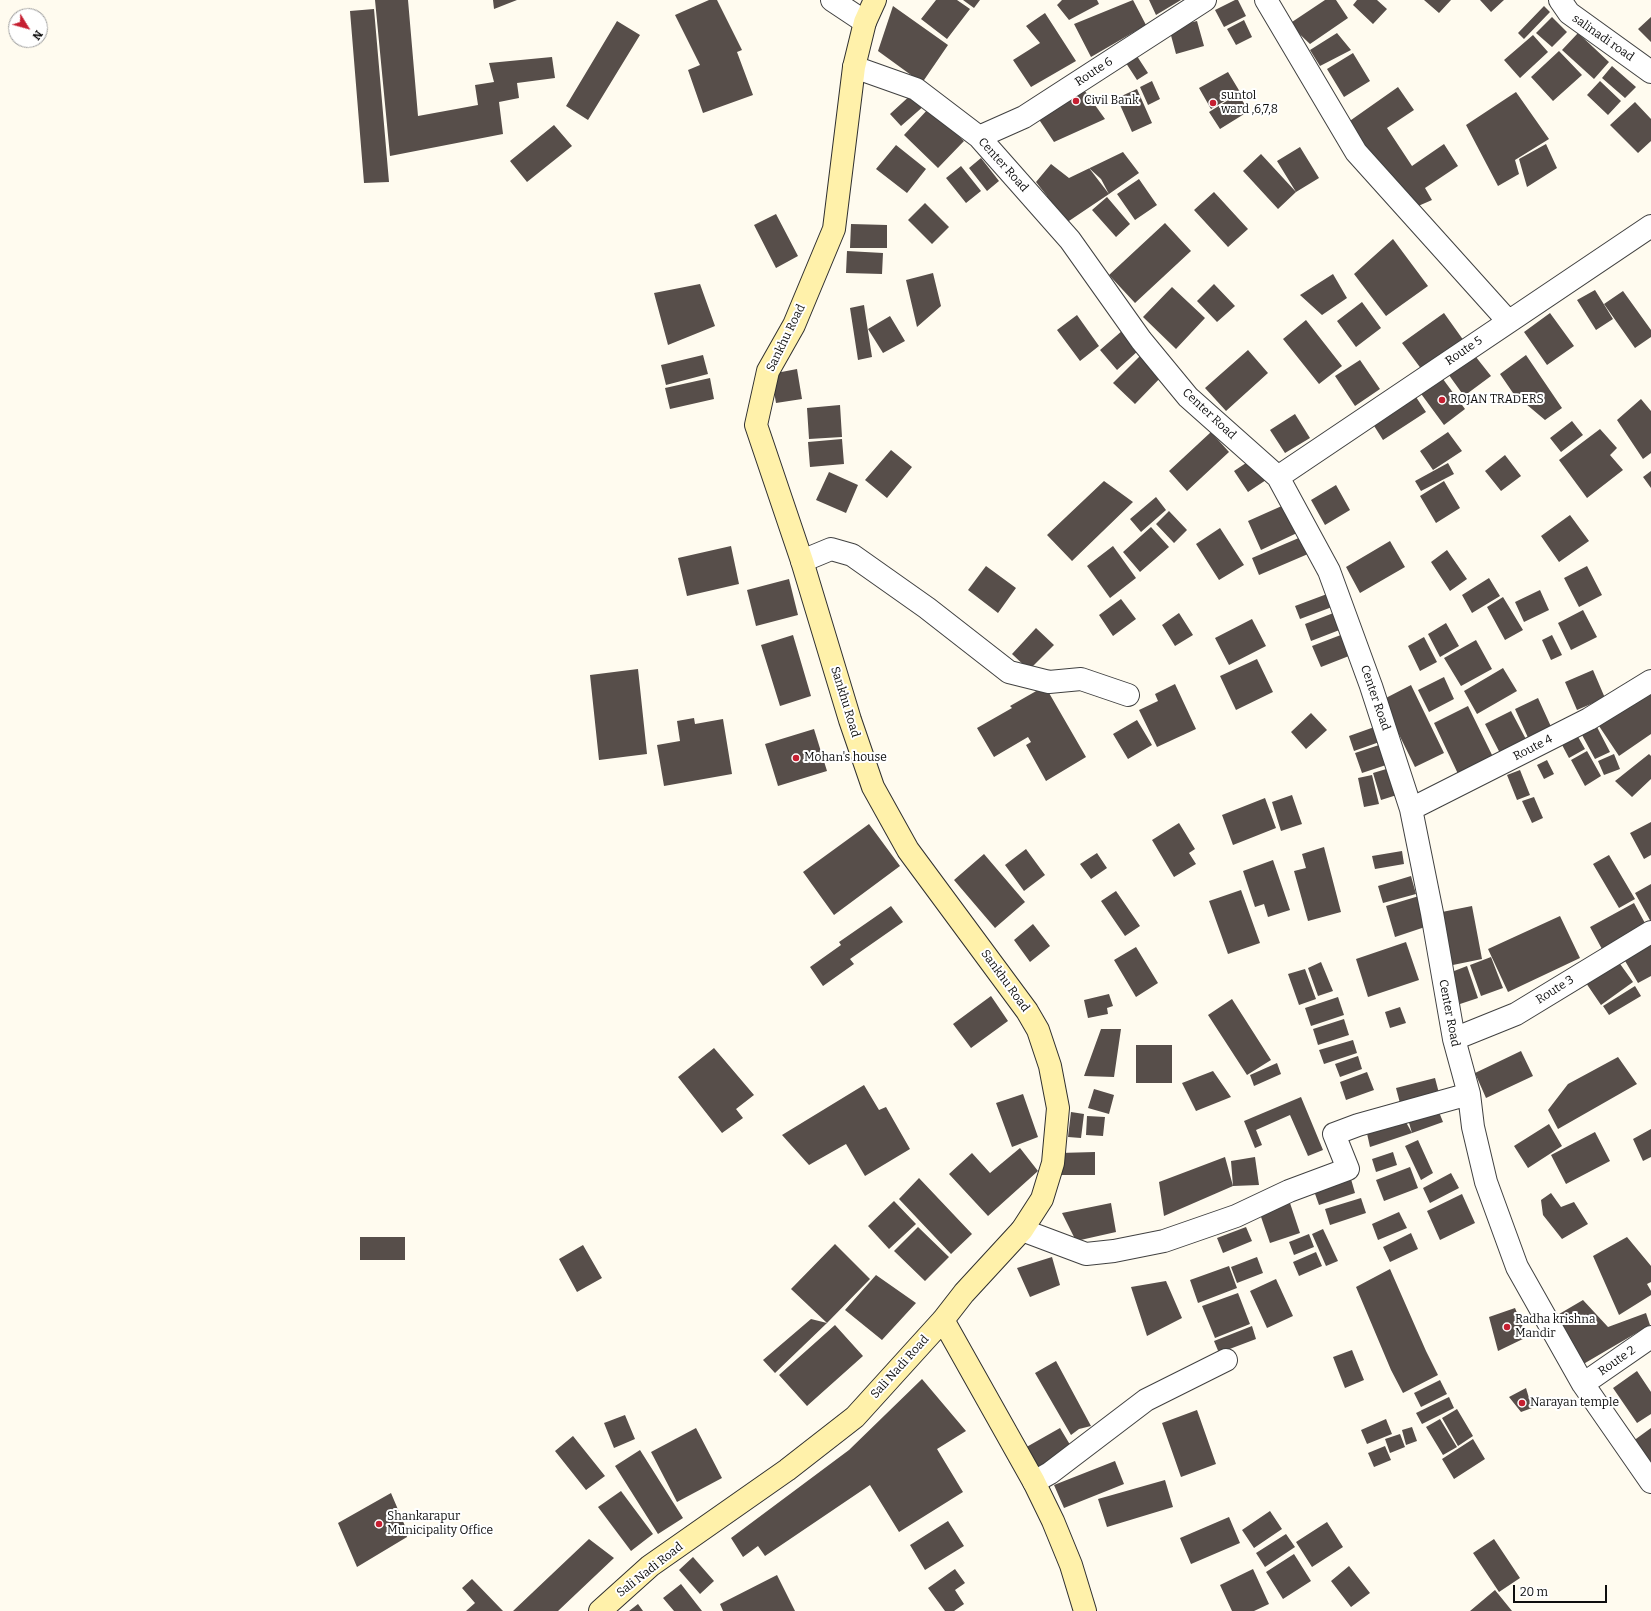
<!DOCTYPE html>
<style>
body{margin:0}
#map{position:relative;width:1651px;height:1611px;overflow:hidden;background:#fffbef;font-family:Bitter,serif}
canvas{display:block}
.north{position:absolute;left:8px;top:8px;width:40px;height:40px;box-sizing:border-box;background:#fff;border:1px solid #9f9f9f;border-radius:50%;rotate:127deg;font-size:11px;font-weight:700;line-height:16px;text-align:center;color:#0e0e0e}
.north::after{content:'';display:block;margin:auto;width:14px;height:18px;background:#c51f31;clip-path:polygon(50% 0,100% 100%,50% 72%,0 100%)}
.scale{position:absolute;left:1513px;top:1585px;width:94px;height:18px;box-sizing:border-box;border:2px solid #0e0e0e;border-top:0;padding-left:5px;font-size:12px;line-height:14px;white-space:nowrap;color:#0e0e0e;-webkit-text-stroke:3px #fff;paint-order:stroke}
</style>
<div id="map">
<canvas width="1651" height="1611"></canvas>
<div class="north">N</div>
<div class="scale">20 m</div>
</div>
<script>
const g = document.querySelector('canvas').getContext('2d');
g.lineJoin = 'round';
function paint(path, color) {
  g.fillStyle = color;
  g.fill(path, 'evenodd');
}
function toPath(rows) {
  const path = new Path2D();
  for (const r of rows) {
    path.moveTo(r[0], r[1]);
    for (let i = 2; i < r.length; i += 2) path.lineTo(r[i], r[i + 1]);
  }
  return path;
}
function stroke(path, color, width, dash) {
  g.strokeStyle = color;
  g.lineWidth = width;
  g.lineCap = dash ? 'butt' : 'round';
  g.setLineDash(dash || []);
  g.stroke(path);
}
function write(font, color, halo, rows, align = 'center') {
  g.font = font + ' Bitter,serif';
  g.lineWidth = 4;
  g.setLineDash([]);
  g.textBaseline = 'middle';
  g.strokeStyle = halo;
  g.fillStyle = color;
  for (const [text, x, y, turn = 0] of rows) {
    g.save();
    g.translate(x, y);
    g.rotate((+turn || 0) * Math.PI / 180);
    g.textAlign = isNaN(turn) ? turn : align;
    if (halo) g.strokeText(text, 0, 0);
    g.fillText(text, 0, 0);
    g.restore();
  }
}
paint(toPath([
 [375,0,408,0,418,116,478,105,475,85,494,82,489,63,552,57,555,78,517,83,519,98,499,102,503,134,390,156],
 [493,0,517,0,494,9],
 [709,0,717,0,742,50,737,52,753,95,703,113,688,70,700,65,675,15],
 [936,0,957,0,970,9,947,39,921,19],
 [963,0,980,0,974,8],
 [1062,0,1097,0,1099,4,1069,20,1057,5],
 [1133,0,1146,25,1091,57,1074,24],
 [1149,0,1181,0,1156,15],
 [1235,0,1238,0,1246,16,1224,27,1215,10],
 [1325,0,1336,0,1348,18,1310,44,1289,24],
 [1357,0,1377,0,1387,9,1373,24,1353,5],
 [1424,0,1451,0,1439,13],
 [1480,0,1504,0,1491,12],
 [893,6,948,45,922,83,878,51],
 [1544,6,1550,12,1524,39,1518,33],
 [374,9,389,182,364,183,350,11],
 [1045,13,1076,61,1031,87,1013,60,1040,43,1026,26],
 [1552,17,1567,32,1552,47,1536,33],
 [1651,17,1651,42,1638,29],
 [1244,20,1252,37,1236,45,1227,29],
 [617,21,640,35,588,120,566,106],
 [1197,21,1204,46,1176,54,1169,28],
 [1337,33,1351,50,1320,66,1310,50],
 [1578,33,1609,62,1594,79,1562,50],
 [1533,35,1548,52,1520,78,1504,60],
 [1559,51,1582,75,1553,101,1531,77],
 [1135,53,1148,73,1137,80,1124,60],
 [1353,53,1370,81,1344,97,1327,69],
 [1612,66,1636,87,1625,98,1602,78],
 [1228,72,1240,92,1211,109,1199,88],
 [1152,81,1160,99,1148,105,1140,87],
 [1600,81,1621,101,1608,115,1587,95],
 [1082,87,1105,119,1054,142,1036,115],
 [1398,87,1414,110,1387,128,1412,166,1444,144,1458,166,1425,188,1432,200,1409,210,1344,125],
 [1137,89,1152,123,1132,132,1117,98],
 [914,92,925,105,901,126,890,114],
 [1516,92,1549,139,1515,160,1519,174,1498,186,1466,125],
 [1238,94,1249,111,1220,129,1209,112],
 [1635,102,1651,119,1651,141,1638,153,1610,125],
 [929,108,964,141,938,168,904,135],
 [554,125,572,146,527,182,510,161],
 [1546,144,1557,168,1527,187,1519,159],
 [896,145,926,169,907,193,876,169],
 [1300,147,1319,178,1296,192,1278,209,1243,171,1261,154,1296,192,1277,161],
 [1123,152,1139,173,1109,194,1063,225,1042,206,1047,196,1036,182,1051,164,1069,178],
 [1089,168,1101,179,1109,194],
 [981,158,999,181,987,191,969,168],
 [961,166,981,191,966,203,946,178],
 [1139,179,1157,205,1135,220,1117,194],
 [1214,192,1248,229,1228,247,1194,210],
 [1107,197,1130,224,1116,237,1092,210],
 [925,203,949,227,932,244,908,220],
 [776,214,798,256,776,268,754,225],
 [1165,223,1191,251,1135,303,1109,275],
 [851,224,887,225,887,248,850,248],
 [1393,239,1428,286,1386,316,1354,274],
 [847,251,883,253,882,274,846,273],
 [933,273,941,306,917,327,906,280],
 [1333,274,1347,298,1322,315,1300,295],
 [700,284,715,326,668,345,654,293],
 [1214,284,1235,306,1217,322,1197,301],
 [1172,287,1205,318,1176,349,1143,317],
 [1595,290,1613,319,1596,330,1577,300],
 [1623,291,1651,330,1651,337,1635,348,1604,304],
 [1362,302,1381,328,1356,347,1337,321],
 [864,305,872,357,858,360,850,308],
 [1444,313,1464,341,1422,370,1402,343],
 [1550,313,1574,346,1547,365,1524,332],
 [1077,315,1099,346,1080,361,1057,330],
 [890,316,905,341,883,353,868,329],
 [1306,320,1342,366,1319,384,1283,339],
 [1123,330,1139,350,1117,370,1100,350],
 [1248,350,1268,373,1226,411,1205,388],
 [1145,351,1166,372,1135,404,1113,383],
 [1472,352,1491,376,1464,396,1446,371],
 [703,355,708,374,666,385,661,365],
 [1526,355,1562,408,1545,420,1513,393,1500,374],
 [1360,360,1380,389,1355,406,1335,376],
 [797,369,802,399,776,403,771,374],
 [1440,375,1465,409,1444,425,1419,391],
 [710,378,714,399,670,409,665,388],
 [1414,394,1426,412,1383,440,1371,421],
 [1641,399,1651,411,1651,453,1643,459,1617,420],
 [840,405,842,437,809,439,807,408],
 [1295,414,1310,438,1285,453,1270,430],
 [1572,421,1583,435,1561,452,1550,438],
 [1600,429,1617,448,1610,455,1623,470,1587,498,1559,460],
 [1211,432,1229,452,1187,491,1169,471],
 [1448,432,1462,451,1433,470,1420,451],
 [842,439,844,464,810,467,808,442],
 [891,450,912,467,887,498,865,480],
 [1505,455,1521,476,1501,491,1485,471],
 [1252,459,1266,480,1248,492,1234,471],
 [1448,463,1454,474,1421,491,1415,481],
 [1651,471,1651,488,1643,477],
 [829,472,858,485,846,513,816,500],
 [1104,481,1133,502,1072,561,1047,535],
 [1444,481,1460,508,1436,523,1420,496],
 [1336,485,1350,510,1325,525,1311,500],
 [1156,497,1166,510,1141,532,1130,519],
 [1284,505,1297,533,1261,550,1248,521],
 [1169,511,1187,530,1174,543,1156,524],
 [1570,515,1589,541,1559,562,1541,536],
 [1151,527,1169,547,1140,572,1123,552],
 [1220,528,1244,565,1219,580,1196,544],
 [1301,537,1308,554,1259,575,1252,558],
 [1390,541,1405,567,1360,593,1346,567],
 [731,546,739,584,687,596,678,558],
 [1113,546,1136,578,1110,598,1087,566],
 [1447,550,1467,579,1450,591,1431,562],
 [986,566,1016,588,998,613,968,590],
 [1587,566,1602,595,1579,607,1564,578],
 [1489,578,1500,596,1472,613,1462,595],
 [789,579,798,615,756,626,747,590],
 [1540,590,1549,610,1524,622,1515,602],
 [1327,594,1332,607,1300,619,1295,606],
 [1503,597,1523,630,1505,640,1487,607],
 [1121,599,1136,619,1113,636,1099,615],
 [1583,610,1597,637,1571,650,1558,623],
 [1336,612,1342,629,1311,641,1305,624],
 [1179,613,1193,635,1175,646,1162,625],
 [1252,619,1266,646,1229,665,1215,638],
 [1446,623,1459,646,1440,657,1428,634],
 [1036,628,1054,645,1029,670,1012,654],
 [1346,633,1354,654,1321,667,1312,646],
 [793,635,811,696,780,706,761,645],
 [1552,635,1562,655,1551,660,1542,640],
 [1424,637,1437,662,1420,671,1408,646],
 [1476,640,1492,669,1461,686,1444,658],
 [1257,659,1273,692,1236,710,1220,676],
 [1503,668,1517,691,1477,714,1464,691],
 [638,669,647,754,599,760,590,675],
 [1593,670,1605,698,1577,710,1565,682],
 [1444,677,1454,699,1429,712,1418,690],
 [1175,684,1196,729,1157,747,1139,710,1158,701,1155,694],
 [1411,685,1444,753,1415,767,1382,700],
 [1045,686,1086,757,1046,781,1026,745,1031,742,1028,737,994,757,977,728,1012,708,1010,706],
 [1651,690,1651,734,1619,756,1599,726],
 [1538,698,1553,731,1530,742,1515,709],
 [1468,706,1494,759,1459,776,1434,723],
 [1511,711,1528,743,1502,757,1485,724],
 [1311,713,1327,730,1306,749,1291,732],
 [694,718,695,724,723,719,732,774,664,786,657,745,680,741,677,721],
 [1137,720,1152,745,1128,759,1113,734],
 [1380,725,1385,740,1354,751,1349,736],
 [1597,727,1610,752,1595,759,1582,735],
 [814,729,827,771,778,786,765,744],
 [1577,735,1585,749,1569,758,1561,743],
 [1385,743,1392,763,1362,773,1355,753],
 [1587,751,1601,776,1585,786,1571,760],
 [1614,754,1620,769,1604,775,1598,761],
 [1649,754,1651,756,1651,779,1632,797,1615,781],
 [1547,760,1554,774,1544,779,1537,765],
 [1393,767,1400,794,1381,800,1373,773],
 [1520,770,1530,795,1517,800,1507,775],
 [1372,775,1379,804,1364,807,1358,778],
 [1292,795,1302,824,1281,831,1272,802],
 [1534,797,1543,818,1532,823,1522,801],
 [1265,798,1276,828,1233,845,1222,815],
 [1651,822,1651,855,1644,859,1630,833],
 [1179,823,1195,849,1189,853,1196,864,1174,877,1152,840],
 [869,824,900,866,834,915,803,872],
 [1324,847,1341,912,1308,921,1294,871,1306,868,1302,854],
 [1026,849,1045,875,1024,891,1005,865],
 [1402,851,1404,864,1375,869,1372,856],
 [1097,853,1107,868,1091,879,1080,864],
 [984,854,1025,902,995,928,954,880],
 [1609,855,1635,899,1619,908,1593,864],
 [1273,860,1290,910,1268,917,1264,904,1255,907,1243,871],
 [1411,876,1416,894,1383,903,1378,886],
 [1651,884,1651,922,1635,893],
 [1241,890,1260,943,1228,954,1209,901],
 [1116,891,1140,926,1125,936,1101,901],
 [1419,896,1428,926,1395,937,1386,906],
 [1634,903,1646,925,1602,949,1590,927],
 [891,906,903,922,850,959,854,964,823,986,810,967,841,945,839,942],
 [1472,906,1482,959,1448,966,1437,913],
 [1560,916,1580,958,1508,992,1488,949],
 [1033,924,1050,946,1030,962,1014,940],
 [1651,937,1651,976,1638,983,1621,954],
 [1406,942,1419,980,1368,997,1356,959],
 [1136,947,1158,983,1136,997,1114,960],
 [1491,957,1503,988,1481,996,1470,965],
 [1618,961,1633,982,1601,1005,1586,983],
 [1321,962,1333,991,1318,996,1308,968],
 [1467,966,1478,998,1460,1004,1449,973],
 [1305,969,1316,999,1299,1005,1288,974],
 [1635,986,1641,996,1609,1015,1603,1006],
 [1109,994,1113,1006,1107,1008,1108,1014,1088,1018,1084,1000],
 [991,996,1008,1021,971,1048,953,1024],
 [1338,997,1344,1015,1311,1026,1305,1008],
 [1232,999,1271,1060,1247,1075,1208,1015],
 [1400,1007,1406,1023,1390,1028,1385,1012],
 [1344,1019,1349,1035,1318,1045,1313,1029],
 [1101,1029,1121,1029,1114,1077,1084,1076],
 [1353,1040,1357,1053,1324,1064,1319,1050],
 [1136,1045,1172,1045,1172,1083,1136,1083],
 [714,1048,754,1095,736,1109,743,1118,722,1133,678,1077],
 [1521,1051,1533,1076,1486,1098,1475,1073],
 [1358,1056,1362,1069,1340,1077,1335,1064],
 [1618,1057,1637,1084,1558,1129,1548,1110,1568,1084],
 [1277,1063,1281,1074,1254,1086,1250,1075],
 [1213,1071,1231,1097,1196,1111,1182,1083],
 [1367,1072,1374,1090,1346,1100,1340,1082],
 [1435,1078,1440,1097,1401,1107,1396,1088],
 [864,1085,879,1110,886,1107,910,1149,865,1176,846,1144,809,1165,782,1135],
 [1094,1089,1114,1095,1109,1114,1088,1108],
 [1023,1094,1038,1137,1012,1147,996,1103],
 [1301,1097,1323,1150,1308,1156,1290,1115,1256,1130,1262,1145,1255,1148,1244,1121],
 [1437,1107,1443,1122,1412,1133,1370,1147,1366,1129,1402,1115,1412,1133,1407,1116],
 [1071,1112,1084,1114,1081,1138,1068,1137],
 [1087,1116,1105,1117,1103,1136,1086,1135],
 [1549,1124,1562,1146,1528,1168,1514,1146],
 [1651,1129,1651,1157,1643,1161,1633,1139],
 [1595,1132,1610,1161,1566,1184,1551,1155],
 [1418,1140,1433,1173,1421,1180,1405,1146],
 [1020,1148,1038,1171,988,1216,949,1174,972,1153,990,1173],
 [1095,1152,1095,1175,1059,1175,1059,1153],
 [1393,1152,1397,1165,1376,1172,1372,1159],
 [1225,1157,1233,1186,1164,1216,1159,1182],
 [1255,1157,1259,1185,1233,1186,1231,1161],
 [1410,1167,1418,1188,1384,1201,1376,1180],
 [1451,1173,1459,1188,1430,1203,1423,1188],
 [919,1178,972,1234,951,1254,899,1199],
 [1351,1179,1355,1193,1319,1205,1314,1191],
 [1551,1193,1561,1207,1574,1202,1588,1224,1562,1239,1543,1215,1541,1200],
 [1462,1194,1475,1223,1440,1240,1427,1211],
 [1361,1198,1366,1213,1330,1225,1325,1209],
 [1289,1200,1300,1233,1270,1243,1259,1211],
 [894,1201,916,1224,889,1249,868,1226],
 [1111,1203,1116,1232,1076,1241,1062,1213],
 [1399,1212,1407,1228,1378,1240,1372,1224],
 [918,1227,949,1257,925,1281,894,1251],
 [1246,1227,1252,1241,1223,1253,1217,1238],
 [1323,1229,1338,1261,1326,1266,1312,1234],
 [1411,1233,1418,1249,1390,1262,1383,1247],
 [1309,1234,1314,1247,1294,1255,1289,1242],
 [360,1237,405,1237,405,1260,360,1260],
 [1627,1237,1651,1266,1651,1282,1647,1284,1651,1291,1651,1295,1619,1315,1593,1256],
 [835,1244,870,1279,827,1323,791,1289],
 [583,1245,602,1278,577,1292,559,1259],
 [1316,1252,1322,1266,1299,1276,1293,1262],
 [1052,1257,1060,1285,1030,1297,1017,1268],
 [1257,1257,1263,1273,1237,1283,1231,1267],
 [1229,1266,1237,1288,1198,1303,1190,1280],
 [1390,1269,1426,1351,1438,1375,1403,1393,1391,1370,1356,1287],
 [876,1275,916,1303,882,1340,845,1310],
 [1276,1279,1293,1316,1267,1328,1250,1291],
 [1166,1281,1182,1318,1147,1336,1131,1287],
 [1238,1293,1250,1324,1215,1338,1202,1306],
 [1583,1300,1608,1327,1646,1313,1650,1325,1580,1366,1554,1317],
 [1515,1308,1527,1337,1498,1351,1489,1317],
 [811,1319,827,1323,775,1373,763,1360],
 [835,1325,863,1356,807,1406,779,1375],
 [1252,1326,1256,1339,1219,1353,1214,1341],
 [1352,1350,1364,1380,1345,1388,1333,1357],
 [1056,1361,1091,1426,1079,1429,1071,1435,1035,1373],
 [1637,1371,1651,1392,1651,1414,1637,1423,1613,1388],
 [922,1379,966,1431,937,1449,963,1492,899,1532,870,1485,765,1556,758,1546,743,1557,731,1538,849,1450],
 [1440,1380,1447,1394,1421,1407,1414,1393],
 [1526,1388,1532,1408,1521,1412,1509,1397],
 [1449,1397,1454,1408,1422,1424,1416,1413],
 [1457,1409,1473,1436,1458,1446,1442,1418],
 [1197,1410,1216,1464,1181,1477,1162,1423],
 [625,1415,635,1439,614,1448,604,1423],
 [1386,1419,1392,1434,1367,1444,1361,1430],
 [1440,1419,1457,1447,1443,1455,1426,1427],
 [1412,1427,1417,1441,1406,1445,1402,1430],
 [696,1428,722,1478,677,1502,651,1452],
 [1060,1428,1072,1448,1034,1469,1023,1449],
 [1651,1428,1651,1476,1629,1444],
 [1400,1434,1405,1447,1390,1453,1385,1439],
 [573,1436,605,1476,586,1490,555,1451],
 [1473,1439,1485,1459,1454,1479,1442,1459],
 [1385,1446,1391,1460,1374,1467,1368,1453],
 [640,1450,683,1518,658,1534,615,1466],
 [1115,1461,1124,1484,1064,1508,1054,1485],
 [1165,1480,1173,1507,1107,1527,1098,1499],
 [621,1491,653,1534,631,1551,598,1507],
 [391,1493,405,1526,407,1537,357,1567,338,1523],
 [1270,1511,1282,1529,1254,1548,1242,1530],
 [1229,1517,1240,1543,1191,1564,1180,1538],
 [948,1521,964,1546,925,1570,910,1545],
 [1327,1522,1343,1547,1312,1567,1296,1542],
 [1286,1534,1295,1547,1265,1567,1256,1553],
 [589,1539,614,1558,558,1611,513,1611],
 [1494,1539,1520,1578,1499,1592,1473,1553],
 [1294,1554,1311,1581,1283,1599,1266,1572],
 [693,1557,714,1581,700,1594,679,1570],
 [1349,1566,1370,1593,1351,1607,1331,1581],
 [955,1569,965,1583,955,1590,964,1604,954,1611,945,1611,928,1588],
 [1253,1569,1269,1604,1254,1611,1232,1611,1220,1585],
 [777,1575,795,1611,723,1611,720,1604],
 [472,1579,503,1611,466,1611,475,1603,462,1588],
 [681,1584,702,1611,674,1611,663,1598],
 [1495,1590,1512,1611,1470,1611],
 [638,1604,643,1611,629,1611]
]), '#574e4a');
const street = toPath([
 [832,0,865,22],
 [1266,0,1356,152,1508,321],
 [1560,0,1569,13,1651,72],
 [854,67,916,89,979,137,1070,240,1141,340,1188,397,1278,477,1329,571,1371,686,1411,809,1432,913,1454,1039,1469,1094,1473,1127,1486,1182,1517,1267,1583,1384,1651,1482],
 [979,137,1024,117,1205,0],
 [1278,477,1651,226],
 [802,561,831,549,852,555,927,608,1009,672,1049,682,1081,679,1128,695],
 [1411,809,1589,719,1651,681],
 [1454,1039,1516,1014,1651,932],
 [1022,1230,1086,1254,1114,1251,1164,1241,1236,1216,1289,1191,1348,1169,1334,1134,1358,1125,1469,1094],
 [1583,1384,1651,1337],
 [1034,1482,1050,1473,1146,1400,1226,1360]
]);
const secondary = toPath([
 [943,1320,1034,1482,1053,1521,1071,1565,1085,1611],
 [600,1611,650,1566,787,1470,855,1417,943,1320,964,1293,1022,1230,1042,1199,1053,1163,1058,1108,1050,1066,1038,1030,1027,1011,908,850,873,787,850,720,802,561,756,425,768,371,794,325,834,229,854,67,865,22,875,0]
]);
stroke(street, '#414141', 24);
stroke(secondary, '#303030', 24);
stroke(street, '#fff', 22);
stroke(secondary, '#fff1aa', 22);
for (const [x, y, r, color] of [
 [1076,101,4,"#c51f31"],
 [1213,103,4,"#c51f31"],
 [1442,400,4,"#c51f31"],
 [796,758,4,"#c51f31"],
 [1507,1327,4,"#c51f31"],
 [1522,1403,4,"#c51f31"],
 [379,1524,4,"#c51f31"]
]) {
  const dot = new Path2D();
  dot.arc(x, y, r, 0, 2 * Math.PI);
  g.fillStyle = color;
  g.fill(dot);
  stroke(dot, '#fff', 1.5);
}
write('12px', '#0e0e0e', '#fff', [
 ["salinadi road",1603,38,35],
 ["Route 6",1094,72,-33],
 ["Center Road",1003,165,48],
 ["Sankhu Road",786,338,-64],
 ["Route 5",1464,351,-34],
 ["Center Road",1209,414,43],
 ["Center Road",1375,698,71],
 ["Sankhu Road",845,702,73],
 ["Route 4",1533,748,-27],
 ["Sankhu Road",1005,981,54],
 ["Route 3",1555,990,-32],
 ["Center Road",1449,1013,79],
 ["Route 2",1617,1361,-35],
 ["Sali Nadi Road",900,1367,-48],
 ["Sali Nadi Road",650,1570,-38]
]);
write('12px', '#0e0e0e', '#fff', [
 ["suntol",1221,96],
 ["ward ,6,7,8",1221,110],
 ["Civil Bank",1084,101],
 ["ROJAN TRADERS",1450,400],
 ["Mohan's house",804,758],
 ["Radha krishna",1515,1320],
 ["Mandir",1515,1334],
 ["Narayan temple",1530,1403],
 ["Shankarapur",387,1517],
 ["Municipality Office",387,1531]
], 'left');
</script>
